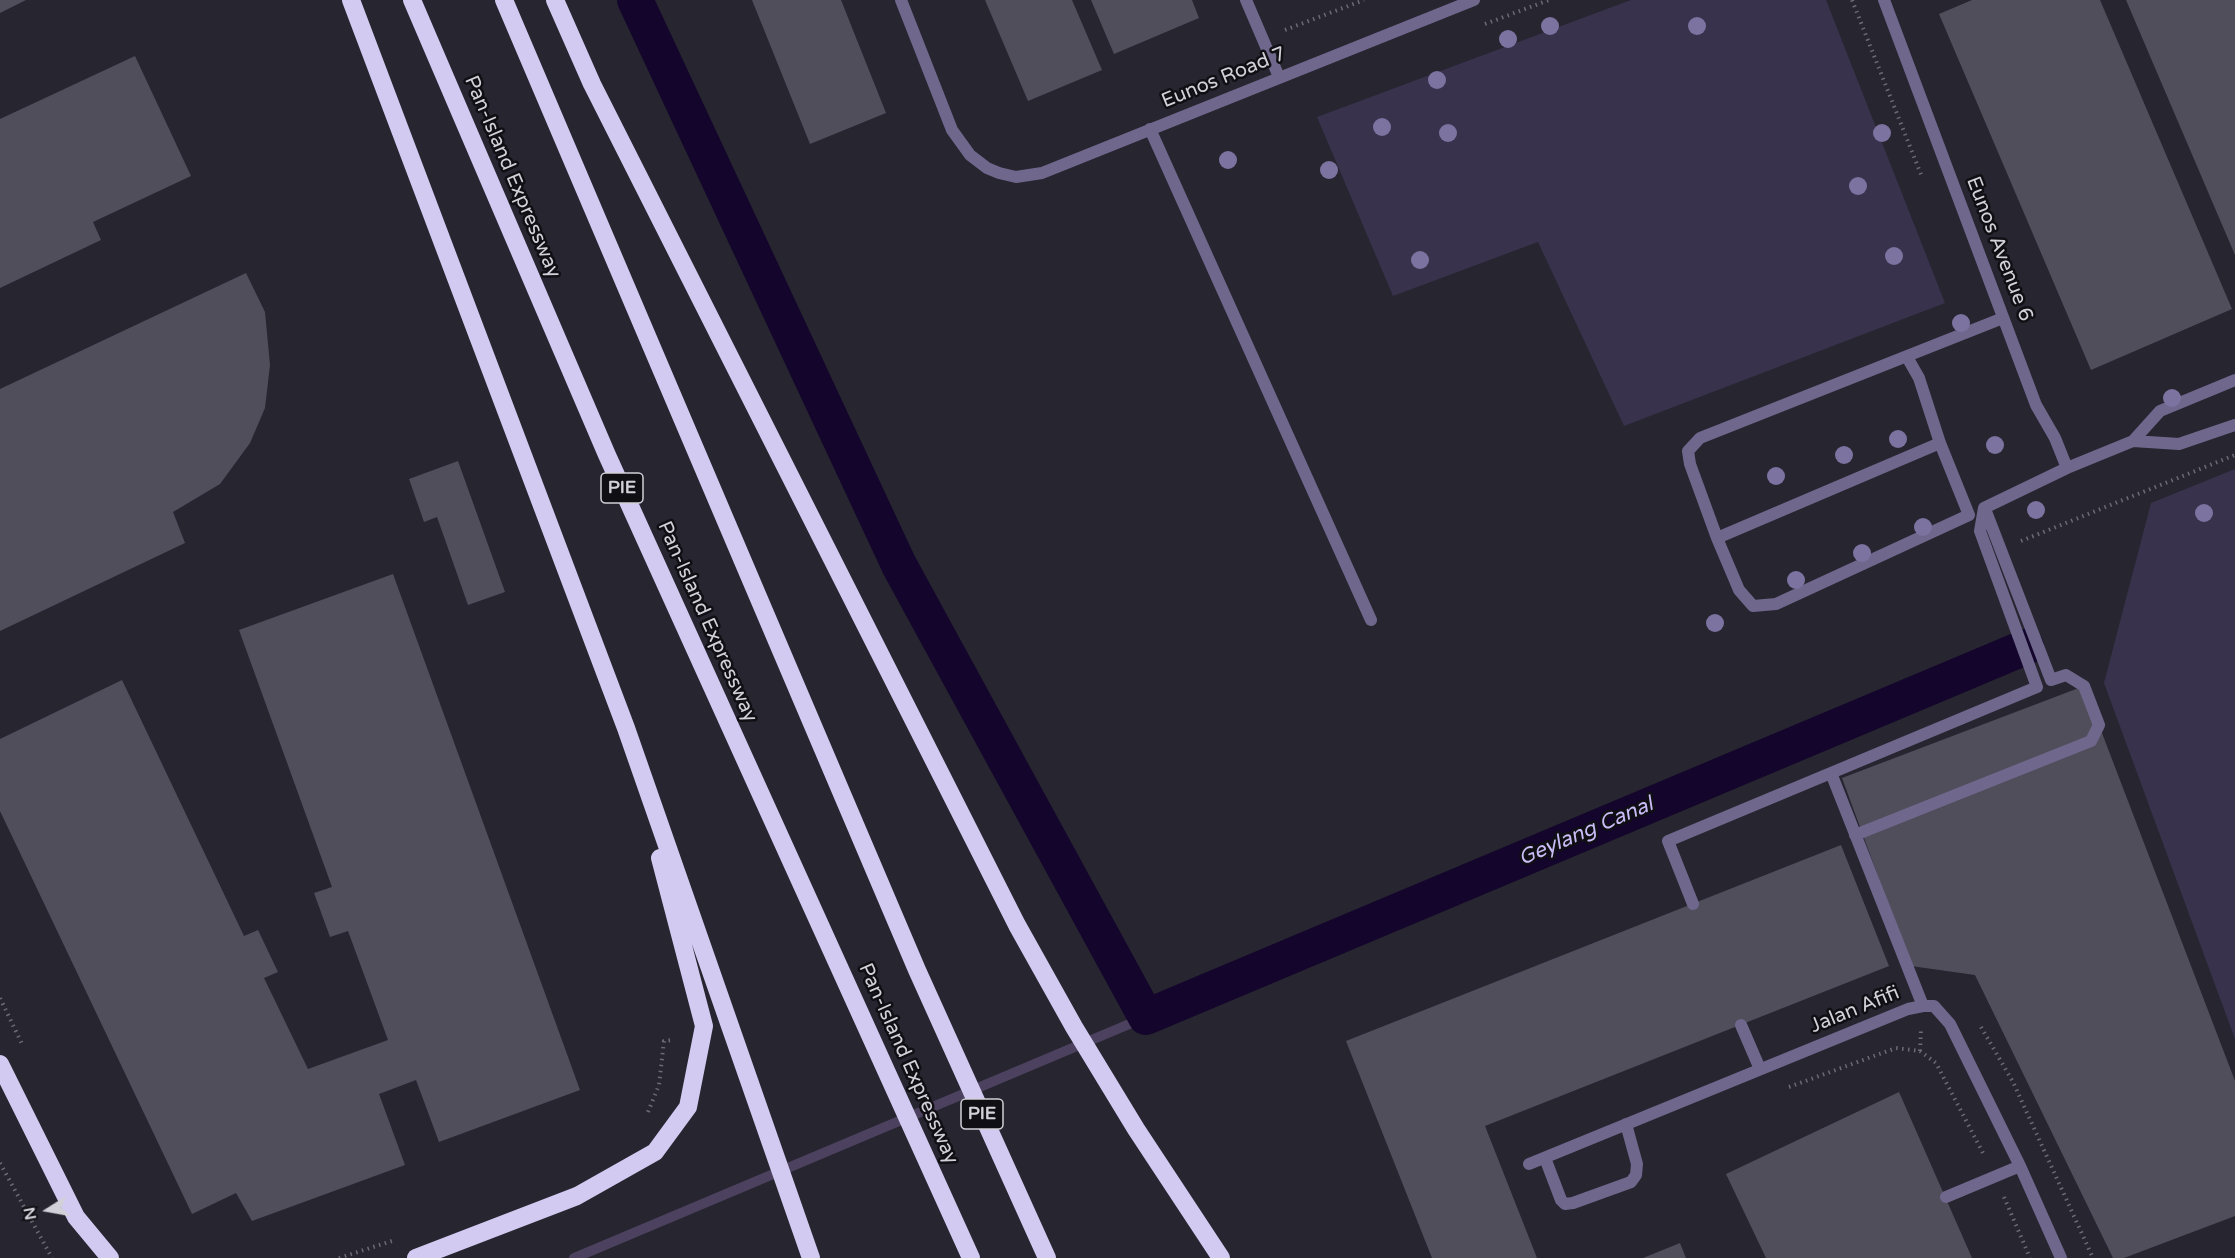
<!DOCTYPE html>
<style>
body{margin:0}
#map{position:relative;width:2235px;height:1258px;overflow:hidden;background:#272530;font-family:"Varela Round",sans-serif}
canvas{display:block}
.north{position:absolute;left:18px;top:1180px;width:60px;height:60px;-webkit-text-stroke:4px #100f14;paint-order:stroke;rotate:259deg;font-size:16px;font-weight:700;line-height:24px;text-align:center;color:#d2d0d8}
.north::after{content:'';display:block;margin:auto;width:21px;height:27px;background:#d2d0d8;clip-path:polygon(50% 0,100% 100%,50% 72%,0 100%)}
</style>
<div id="map">
<canvas width="2235" height="1258"></canvas>
<div class="north">N</div>
</div>
<script>
const g = document.querySelector('canvas').getContext('2d');
g.lineJoin = 'round';
function paint(path, color) {
  g.fillStyle = color;
  g.fill(path, 'evenodd');
}
function toPath(rows) {
  const path = new Path2D();
  for (const r of rows) {
    path.moveTo(r[0], r[1]);
    for (let i = 2; i < r.length; i += 2) path.lineTo(r[i], r[i + 1]);
  }
  return path;
}
function stroke(path, color, width, dash) {
  g.strokeStyle = color;
  g.lineWidth = width;
  g.lineCap = dash ? 'butt' : 'round';
  g.setLineDash(dash || []);
  g.stroke(path);
}
function write(font, color, halo, rows, align = 'center') {
  g.font = font + ' "Varela Round",sans-serif';
  g.lineWidth = 5;
  g.setLineDash([]);
  g.textBaseline = 'middle';
  g.strokeStyle = halo;
  g.fillStyle = color;
  for (const [text, x, y, turn = 0] of rows) {
    g.save();
    g.translate(x, y);
    g.rotate((+turn || 0) * Math.PI / 180);
    g.textAlign = isNaN(turn) ? turn : align;
    if (halo) g.strokeText(text, 0, 0);
    g.fillText(text, 0, 0);
    g.restore();
  }
}
paint(toPath([
 [1631,0,1826,0,1945,303,1624,426,1538,242,1393,296,1317,117],
 [2235,469,2235,1039,2104,683,2151,503]
]), '#38324c');
stroke(toPath([
 [574,1258,1146,1017]
]), '#4c425f', 10);
stroke(toPath([
 [635,0,899,565,1146,1017,2026,647]
]), '#13052b', 36);
paint(toPath([
 [0,0,26,0,0,13],
 [752,0,841,0,886,113,810,144],
 [985,0,1072,0,1102,70,1028,101],
 [1091,0,1192,0,1199,18,1114,54],
 [1972,0,2100,0,2232,309,2091,370,1939,14],
 [2126,0,2235,0,2235,255],
 [135,56,191,176,93,222,101,240,0,288,0,119],
 [246,273,265,312,270,365,265,408,250,443,220,484,173,512,185,543,0,631,0,389],
 [458,461,505,592,468,605,437,517,424,522,409,479],
 [393,574,580,1090,439,1142,416,1080,379,1094,405,1165,252,1221,236,1193,192,1214,0,811,0,739,122,680,244,936,258,930,278,972,264,978,308,1069,388,1040,348,931,330,937,314,893,332,887,239,630],
 [2084,686,2235,1081,2235,1216,2124,1258,2113,1258,1975,975,1911,966,1842,778],
 [1841,845,1889,966,1485,1126,1537,1258,1432,1258,1346,1041],
 [1899,1092,1972,1258,1766,1258,1726,1174],
 [1680,1243,1686,1258,1643,1258]
]), '#514e5c');
stroke(toPath([
 [1852,0,1922,177],
 [1485,24,1549,0],
 [1285,30,1364,0],
 [2021,541,2235,455],
 [0,998,23,1046],
 [1981,1027,2013,1082,2093,1258],
 [1920,1051,1921,1030],
 [1789,1087,1896,1048,1920,1051,1936,1063,1984,1155],
 [648,1112,659,1085,664,1041,673,1040],
 [0,1163,52,1258],
 [2004,1197,2030,1258],
 [339,1258,395,1240]
]), '#6c6a73', 4, [1.5, 4.5]);
stroke(toPath([
 [901,0,952,130,970,155,987,168,999,173,1016,177,1042,173,1474,0],
 [1246,0,1279,77],
 [1884,0,2036,405,2055,438,2067,468],
 [1150,129,1371,620],
 [1907,357,1919,378,1940,443,1969,515,1776,604,1753,606,1739,590,1717,538,1690,464,1688,451,1700,438,2003,318],
 [2133,441,2179,444,2235,425],
 [1984,508,2067,468,2133,441,2160,411,2235,380],
 [1717,538,1940,443],
 [1831,773,1923,1006],
 [1855,835,2091,741,2099,725,2084,686,2066,675,2051,680,1985,509],
 [1693,904,1668,841,2037,687,1980,531,1984,508],
 [1741,1025,1760,1069],
 [1545,1158,1561,1200,1565,1204,1573,1203,1631,1182,1636,1175,1637,1164,1626,1124],
 [1529,1164,1908,1009,1923,1006,1934,1006,1950,1024,2020,1166,2061,1258],
 [1946,1197,2020,1166]
]), '#70678d', 12);
stroke(toPath([
 [351,0,626,728,811,1258],
 [412,0,607,455,971,1258],
 [504,0,917,970,1047,1258],
 [555,0,592,84,1017,925,1074,1027,1136,1129,1221,1258],
 [0,1064,76,1217,110,1258],
 [416,1258,577,1196,655,1152,688,1107,704,1026,660,858]
]), '#d2caf1', 18);
g.fillStyle = '#7d73a0';
for (const [x, y] of [
 [1550,26],
 [1697,26],
 [1508,39],
 [1437,80],
 [1382,127],
 [1448,133],
 [1882,133],
 [1228,160],
 [1329,170],
 [1858,186],
 [1894,256],
 [1420,260],
 [1961,323],
 [2172,398],
 [1898,439],
 [1995,445],
 [1844,455],
 [1776,476],
 [2036,510],
 [2204,513],
 [1923,527],
 [1862,553],
 [1796,580],
 [1715,623]
]) {
  g.beginPath();
  g.arc(x, y, 9, 0, 2 * Math.PI);
  g.fill();
}
for (const [x, y, w] of [
 [622,488,42],
 [982,1114,42]
]) {
  const box = new Path2D();
  box.roundRect(x - w / 2, y - 15, w, 30, 4.5);
  g.fillStyle = '#100f14';
  g.fill(box);
  stroke(box, '#d2d0d8', 1.5);
}
write('bold 18px', '#d2d0d8', null, [
 ["PIE",622,488],
 ["PIE",982,1114]
]);
write('20px', '#d2d0d8', '#100f14', [
 ["Eunos Road 7",1224,78,-22],
 ["Pan-Island Expressway",512,177,67],
 ["Eunos Avenue 6",1999,249,69],
 ["Pan-Island Expressway",707,622,66],
 ["Jalan Afifi",1855,1010,-22],
 ["Pan-Island Expressway",908,1064,66]
]);
write('italic 21px', '#cabcf7', '#100f14', [
 ["Geylang Canal",1586,832,-23]
]);
</script>
